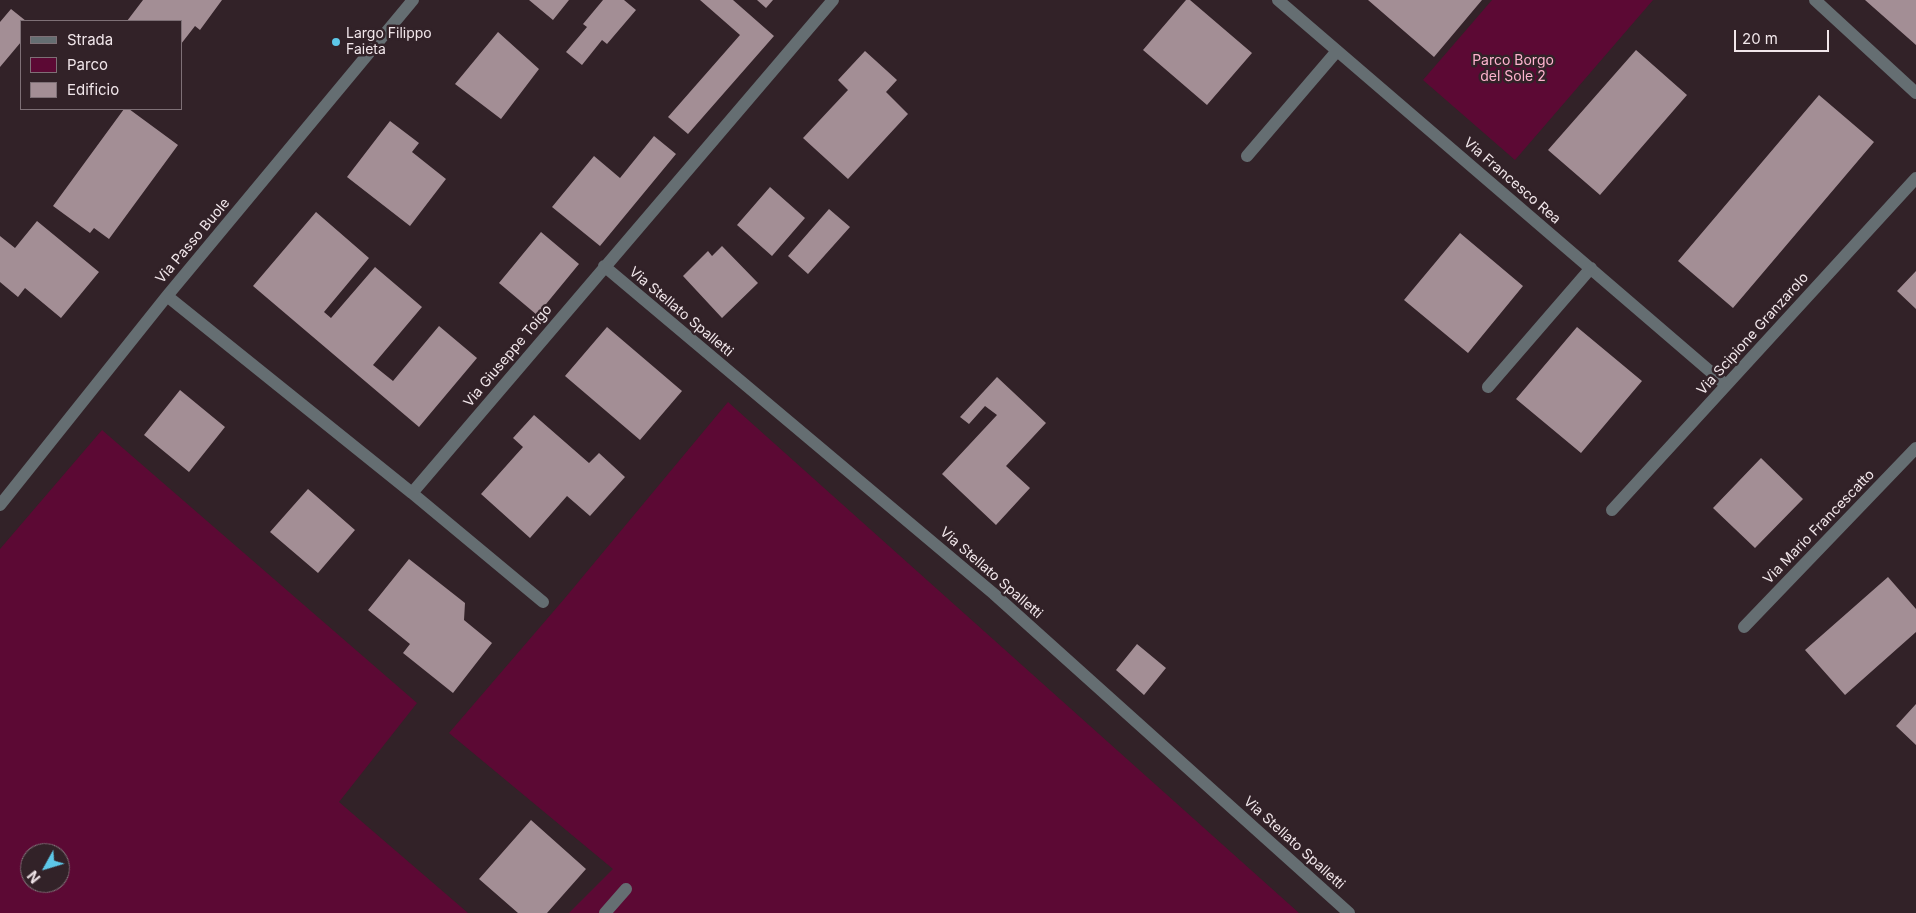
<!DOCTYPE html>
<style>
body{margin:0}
#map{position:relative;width:1916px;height:913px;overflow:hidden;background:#322228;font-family:Inter,sans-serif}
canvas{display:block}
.legend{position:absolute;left:20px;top:20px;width:162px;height:90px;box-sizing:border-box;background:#322228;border:1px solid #7e7076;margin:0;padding:6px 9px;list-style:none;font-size:15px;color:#f1e6ea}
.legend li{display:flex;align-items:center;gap:10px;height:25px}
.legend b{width:25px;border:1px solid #7e7076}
.north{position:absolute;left:20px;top:843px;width:50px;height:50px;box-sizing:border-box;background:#322228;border:1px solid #7e7076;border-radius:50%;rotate:231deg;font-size:14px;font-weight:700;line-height:20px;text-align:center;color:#f1e6ea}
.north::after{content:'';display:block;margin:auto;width:18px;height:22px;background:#5dc7e8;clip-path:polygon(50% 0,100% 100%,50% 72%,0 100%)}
.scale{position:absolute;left:1734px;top:30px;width:95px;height:22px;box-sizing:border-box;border:2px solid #f1e6ea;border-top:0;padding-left:6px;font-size:15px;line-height:18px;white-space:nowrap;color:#f1e6ea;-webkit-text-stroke:4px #322228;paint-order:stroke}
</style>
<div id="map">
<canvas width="1916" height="913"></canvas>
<ul class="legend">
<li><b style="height:6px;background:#656e72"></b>Strada</li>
<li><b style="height:14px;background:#5c0934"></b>Parco</li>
<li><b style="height:14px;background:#a38e95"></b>Edificio</li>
</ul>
<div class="north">N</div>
<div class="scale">20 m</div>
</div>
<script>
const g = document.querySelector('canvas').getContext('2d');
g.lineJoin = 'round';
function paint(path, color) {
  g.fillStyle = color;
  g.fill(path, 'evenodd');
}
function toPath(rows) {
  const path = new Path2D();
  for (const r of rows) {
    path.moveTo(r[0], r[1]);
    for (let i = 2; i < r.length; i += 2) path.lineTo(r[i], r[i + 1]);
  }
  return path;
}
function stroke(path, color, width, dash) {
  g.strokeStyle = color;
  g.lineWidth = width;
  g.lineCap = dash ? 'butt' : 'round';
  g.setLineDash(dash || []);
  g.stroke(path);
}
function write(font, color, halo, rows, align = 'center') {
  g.font = font + ' Inter,sans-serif';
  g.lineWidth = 5;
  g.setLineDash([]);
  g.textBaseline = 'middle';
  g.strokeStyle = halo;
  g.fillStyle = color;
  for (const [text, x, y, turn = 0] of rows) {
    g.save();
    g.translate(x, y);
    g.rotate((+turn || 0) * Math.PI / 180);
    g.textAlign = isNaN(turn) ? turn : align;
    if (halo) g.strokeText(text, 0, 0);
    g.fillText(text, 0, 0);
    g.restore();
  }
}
paint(toPath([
 [1492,0,1653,0,1515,160,1423,80],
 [728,402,1299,913,569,913,613,869,449,733,565,598],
 [102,430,417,703,339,802,468,913,0,913,0,549],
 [30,853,60,853,60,883,30,883]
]), '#5c0934');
paint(toPath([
 [143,0,222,0,200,30,195,26,181,44,181,21,127,21],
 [529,0,569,0,553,20],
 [603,0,624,0,636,10,607,44,602,40,582,65,566,52,587,27,583,24],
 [700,0,733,0,774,36,688,134,668,117,740,35],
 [757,0,773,0,766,8],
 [1186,0,1190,0,1252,53,1207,105,1143,50],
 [1368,0,1482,0,1434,57],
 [1865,0,1916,0,1916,45],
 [11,9,26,21,21,21,21,42,0,67,0,22],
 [498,32,539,69,501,119,455,84],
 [1636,50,1687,95,1600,195,1548,150],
 [865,51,897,80,886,92,908,114,848,179,803,138,848,90,838,80],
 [1819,95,1874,142,1733,308,1678,261],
 [124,109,129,109,178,145,109,239,94,228,90,233,53,206],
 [390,121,419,143,412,152,446,179,410,226,347,177],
 [654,136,676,154,600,246,552,207,594,156,620,178],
 [770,187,805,218,772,256,737,225],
 [829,209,850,227,808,274,788,256],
 [316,212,369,258,324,312,331,318,375,267,422,307,373,365,393,381,439,326,477,358,419,427,253,286],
 [37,221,99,272,61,318,25,288,18,297,0,282,0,236,15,248],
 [541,232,579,264,537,315,499,283],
 [1460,233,1523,286,1468,353,1404,300],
 [722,246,758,283,722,318,683,276,708,251,712,256],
 [1916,271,1916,309,1897,291],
 [607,327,682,391,640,440,565,376],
 [1577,327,1642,381,1581,453,1516,399],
 [997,377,1046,423,1006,466,1030,488,996,525,942,474,997,415,985,406,969,424,960,417],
 [180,390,225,427,189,472,144,435],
 [534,415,589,463,599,453,625,477,590,516,567,496,530,538,481,494,523,447,513,438],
 [1761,458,1803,499,1755,548,1713,508],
 [308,489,355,530,318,573,270,532],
 [409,559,465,603,464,620,492,643,453,693,403,653,410,644,368,610],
 [1888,577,1916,609,1916,632,1845,695,1805,650],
 [1137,644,1166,668,1144,695,1116,670],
 [1916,704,1916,745,1896,726],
 [531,820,586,869,547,913,518,913,479,879]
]), '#a38e95');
stroke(toPath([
 [1278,0,1726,385],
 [1815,0,1916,93],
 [1247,156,1337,51],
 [604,266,994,594,1349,913],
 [167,296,412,493,833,0],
 [1488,387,1591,268],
 [412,493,543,602],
 [0,505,167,296,413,0],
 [1612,510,1916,178],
 [1744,627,1916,448],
 [605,913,626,889]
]), '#656e72', 12);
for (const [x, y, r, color] of [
 [336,42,5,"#5dc7e8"]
]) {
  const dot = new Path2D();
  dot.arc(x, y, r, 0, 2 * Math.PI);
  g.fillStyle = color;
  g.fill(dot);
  stroke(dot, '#322228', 2);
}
write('14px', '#f1e6ea', '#322228', [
 ["Largo Filippo",346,34],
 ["Faieta",346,50]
], 'left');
write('14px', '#feb3ce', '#322228', [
 ["Parco Borgo",1513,61],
 ["del Sole 2",1513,77]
]);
write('14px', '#f1e6ea', '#322228', [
 ["Via Francesco Rea",1512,181,41],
 ["Via Passo Buole",193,241,-50],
 ["Via Stellato Spalletti",681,312,40],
 ["Via Scipione Granzarolo",1753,334,-48],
 ["Via Giuseppe Toigo",508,356,-50],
 ["Via Mario Francescatto",1819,527,-46],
 ["Via Stellato Spalletti",991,573,41],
 ["Via Stellato Spalletti",1294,843,42]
]);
</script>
